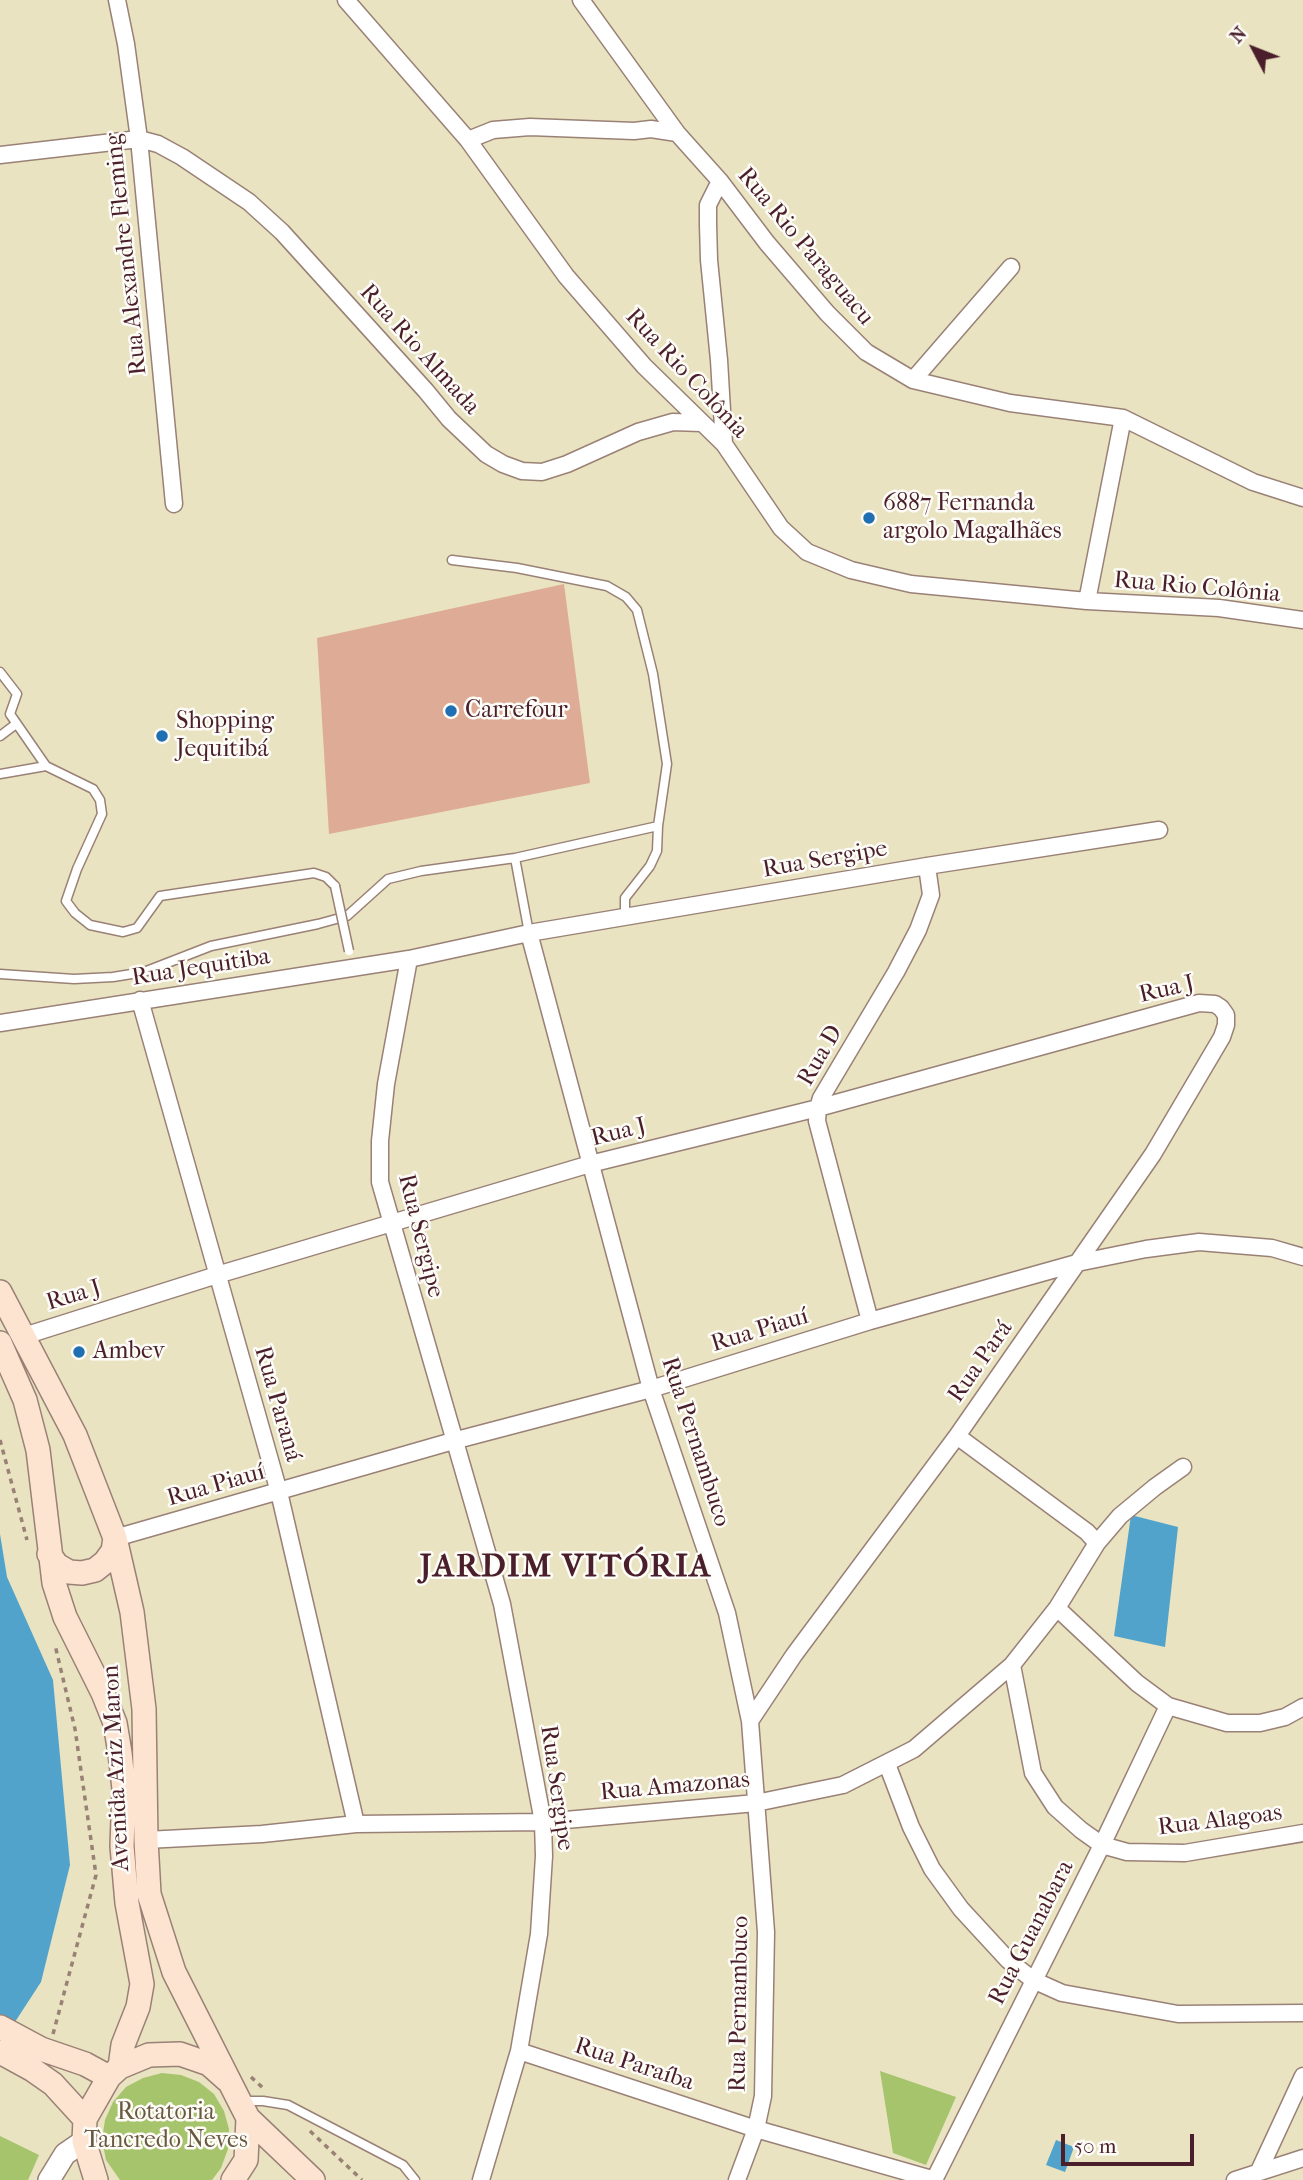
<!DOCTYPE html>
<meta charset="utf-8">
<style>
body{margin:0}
#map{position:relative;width:1303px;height:2180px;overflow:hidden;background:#e9e3c1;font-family:"IM FELL French Canon",serif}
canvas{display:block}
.north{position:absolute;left:1219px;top:14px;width:70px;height:70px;-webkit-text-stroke:5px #fdfcf7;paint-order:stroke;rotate:312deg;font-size:19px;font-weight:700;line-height:28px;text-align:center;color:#4a1f2b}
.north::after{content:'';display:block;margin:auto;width:24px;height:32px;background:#4a1f2b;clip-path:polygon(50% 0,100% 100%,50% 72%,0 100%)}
.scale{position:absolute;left:1061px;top:2134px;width:133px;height:32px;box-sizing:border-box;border:4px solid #4a1f2b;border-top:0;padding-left:9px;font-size:21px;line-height:24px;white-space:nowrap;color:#4a1f2b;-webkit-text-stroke:5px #fdfcf7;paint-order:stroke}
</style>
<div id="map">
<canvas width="1303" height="2180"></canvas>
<div class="north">N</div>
<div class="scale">50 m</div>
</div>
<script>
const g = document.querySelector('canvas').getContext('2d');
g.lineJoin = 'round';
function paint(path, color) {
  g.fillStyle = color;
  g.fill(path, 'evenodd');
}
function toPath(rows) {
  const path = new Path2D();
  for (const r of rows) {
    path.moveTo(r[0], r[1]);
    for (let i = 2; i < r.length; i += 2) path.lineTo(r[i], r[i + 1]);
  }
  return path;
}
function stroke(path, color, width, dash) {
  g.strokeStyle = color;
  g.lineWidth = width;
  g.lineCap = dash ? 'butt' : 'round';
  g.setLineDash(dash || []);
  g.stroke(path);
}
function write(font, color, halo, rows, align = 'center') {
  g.font = font + ' "IM FELL French Canon",serif';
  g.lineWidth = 5;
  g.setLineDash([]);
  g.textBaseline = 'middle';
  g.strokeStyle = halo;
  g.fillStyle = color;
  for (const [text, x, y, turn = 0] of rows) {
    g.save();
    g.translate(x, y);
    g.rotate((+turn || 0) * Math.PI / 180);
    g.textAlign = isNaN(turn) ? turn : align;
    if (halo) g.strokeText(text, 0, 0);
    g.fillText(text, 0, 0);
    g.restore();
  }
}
paint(toPath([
 [880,2071,956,2097,926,2165,893,2153],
 [162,2073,181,2075,199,2082,214,2094,224,2111,229,2129,228,2149,221,2168,212,2180,120,2180,106,2160,102,2140,105,2120,113,2102,126,2087,143,2078],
 [0,2136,39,2155,28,2180,0,2180]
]), '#a5c46b');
paint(toPath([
 [1131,1515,1178,1527,1165,1647,1114,1636],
 [0,1534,7,1577,53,1680,70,1865,41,1982,0,2045],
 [1056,2140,1074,2147,1065,2172,1046,2165]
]), '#51a3cc');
paint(toPath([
 [564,584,590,783,329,834,317,638]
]), '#deac96');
const service = toPath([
 [0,672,17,694,10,714,46,766,93,789,100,800,102,814,77,869,66,901,75,913,90,925,123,932,137,928,160,896,314,873,326,877,335,886],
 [0,736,16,724],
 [0,774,46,766],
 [515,858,529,933],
 [625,917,625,898,650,866,657,851,658,826],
 [0,974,74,979,113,977,144,972,211,946,318,924,347,916,388,879,421,871,515,858,658,826,667,764,653,674,637,610,626,597,607,586,517,568,452,560],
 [244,2101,263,2101,288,2105,403,2165,415,2180]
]);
const minor = toPath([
 [117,0,126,44,139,139,174,504],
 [346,0,468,140,566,276,644,366,724,444,781,528,807,552,851,570,911,584,1087,601,1219,608,1303,620],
 [581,0,677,133,720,181,767,243,827,313,866,352,913,380,1010,403,1123,418,1253,482,1303,498],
 [468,140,493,130,530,127,634,131,651,129,677,133],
 [0,155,139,139,158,144,182,157,249,202,282,232,426,391,449,419,486,454,503,464,522,471,542,472,567,464,638,432,673,422,701,423],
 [720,181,708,205,708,224,709,260,719,360,724,444],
 [913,380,1011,267],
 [1087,601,1123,418],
 [529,933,651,1389,727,1613,750,1721,766,1932,763,2096,756,2129,737,2180],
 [409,959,386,1084,380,1141,380,1182,502,1604,543,1822,544,1856,539,1934,519,2051,481,2180],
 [140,1000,279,1492,356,1824],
 [0,1023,409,959,529,933,927,866,1159,830],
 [870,1321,817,1121,818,1108,821,1098,896,972,918,930,931,895,927,866],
 [24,1336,217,1275,590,1164,818,1108,1199,1003,1215,1004,1221,1008,1226,1015,1226,1025,1222,1037,1153,1154,957,1436,794,1655,750,1721],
 [957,1436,1087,1532,1097,1543],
 [115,1538,453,1441,651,1389,870,1321,1077,1263,1146,1249,1199,1242,1272,1248,1303,1257],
 [1057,1608,1137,1683,1168,1706,1227,1723,1260,1723,1285,1717,1303,1707],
 [1012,1665,1033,1773,1055,1807,1081,1830,1102,1845,1127,1852,1185,1853,1303,1833],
 [887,1764,911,1827,932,1869,961,1909,1008,1960,1033,1980,1062,1993,1178,2014,1303,2013],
 [146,1840,262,1834,356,1824,543,1822,756,1803,843,1785,914,1749,1012,1665,1057,1608,1097,1543,1120,1516,1155,1487,1183,1467],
 [519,2051,756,2129,935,2180],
 [1259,2171,1303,2076],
 [934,2180,1102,1845,1168,1706],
 [1235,2180,1303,2158]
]);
const tertiary = toPath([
 [49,2180,65,2154,84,2141]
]);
const secondary = toPath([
 [0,1292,75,1435,115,1538,132,1612,144,1709,146,1840,149,1894,174,1972,248,2118,246,2160,233,2180],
 [0,1343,25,1400,38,1450,54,1583,65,1617,103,1693,115,1723,120,1753,124,1789,122,1846,127,1903,142,1984,138,2007,123,2045,120,2067],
 [49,1554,57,1565,69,1572,82,1573,95,1570,105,1562,113,1551,115,1538],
 [0,2027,41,2049,85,2064,109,2077],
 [0,2052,33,2070,53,2084,85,2119],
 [248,2118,313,2180],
 [96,2180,84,2141,85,2119,109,2077,120,2067,149,2055,180,2054,209,2064,227,2080]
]);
stroke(service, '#9a8176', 11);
stroke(minor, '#9a8176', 19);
stroke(tertiary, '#9a8176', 24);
stroke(secondary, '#9a8176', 26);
stroke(toPath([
 [0,1440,27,1540],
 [53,2034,96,1875,75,1729,55,1645],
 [251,2077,263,2088],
 [310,2131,362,2180]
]), '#9a8176', 3.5, [5, 5]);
stroke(service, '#fff', 8);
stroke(minor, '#fff', 16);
stroke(tertiary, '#fff', 21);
stroke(secondary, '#fde4d1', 23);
const serviceBridge = toPath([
 [335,886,349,951]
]);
stroke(serviceBridge, '#9a8176', 11, []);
stroke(serviceBridge, '#fff', 8);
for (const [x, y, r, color] of [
 [869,518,7,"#1f6fb2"],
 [451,711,7,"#1f6fb2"],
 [162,736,7,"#1f6fb2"],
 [79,1352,7,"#1f6fb2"]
]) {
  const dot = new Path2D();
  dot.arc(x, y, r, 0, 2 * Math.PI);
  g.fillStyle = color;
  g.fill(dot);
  stroke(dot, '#fdfcf7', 2.5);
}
write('24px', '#4a1f2b', '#fdfcf7', [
 ["Rua Rio Paraguacu",805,247,50],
 ["Rua Alexandre Fleming",127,254,-96],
 ["Rua Rio Almada",419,350,48],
 ["Rua Rio Colônia",686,374,47],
 ["Rua Rio Colônia",1197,588,5],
 ["Rua Sergipe",825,860,-10],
 ["Rua Jequitiba",201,968,-9],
 ["Rua J",1167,990,-13],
 ["Rua D",821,1056,-60],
 ["Rua J",619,1133,-14],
 ["Rua Sergipe",420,1236,76],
 ["Rua J",74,1296,-17],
 ["Rua Piauí",760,1331,-17],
 ["Rua Pará",981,1362,-55],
 ["Rua Paraná",277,1404,74],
 ["Rua Pernambuco",695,1442,72],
 ["Rua Piauí",216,1486,-16],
 ["Avenida Aziz Maron",117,1768,-93],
 ["Rua Amazonas",675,1787,-5],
 ["Rua Sergipe",556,1788,82],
 ["Rua Alagoas",1220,1821,-7],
 ["Rua Guanabara",1032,1933,-63],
 ["Rua Pernambuco",740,2004,-89],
 ["Rua Paraíba",634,2065,18]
]);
write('24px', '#4a1f2b', '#fdfcf7', [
 ["6887 Fernanda",883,504],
 ["argolo Magalhães",883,532],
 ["Carrefour",465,711],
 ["Shopping",176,722],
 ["Jequitibá",176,750],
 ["Ambev",93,1352]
], 'left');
write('24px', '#6a5941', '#fdfcf7', [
 ["Rotatoria",166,2113],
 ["Tancredo Neves",166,2141]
]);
g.letterSpacing = '2px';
write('bold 32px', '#4a1f2b', '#fdfcf7', [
 ["JARDIM VITÓRIA",566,1568]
]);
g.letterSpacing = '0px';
</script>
